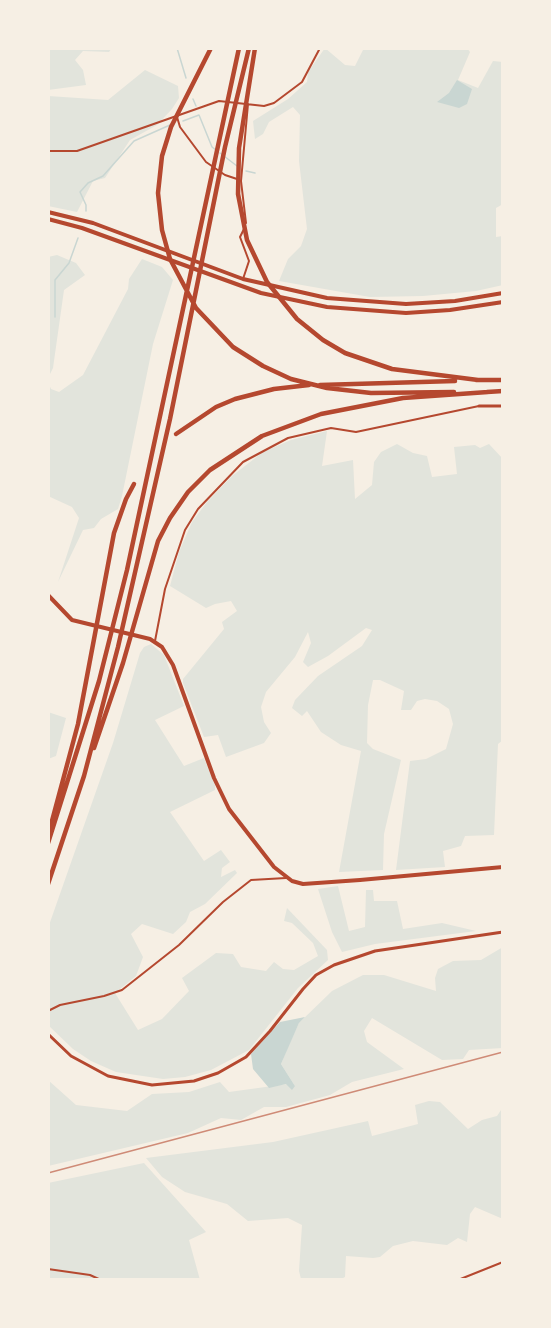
<!DOCTYPE html>
<style>
body{margin:0}
#map{position:relative;width:551px;height:1328px;overflow:hidden;background:#f6efe4;font-family:"Exo 2",sans-serif}
canvas{display:block}
.frame{position:absolute;inset:0;border:50px solid #f6efe4;pointer-events:none}
</style>
<div id="map">
<canvas width="551" height="1328"></canvas>
<div class="frame"></div>
</div>
<script>
const g = document.querySelector('canvas').getContext('2d');
g.lineJoin = 'round';
function paint(path, color) {
  g.fillStyle = color;
  g.fill(path, 'evenodd');
}
function toPath(rows) {
  const path = new Path2D();
  for (const r of rows) {
    path.moveTo(r[0], r[1]);
    for (let i = 2; i < r.length; i += 2) path.lineTo(r[i], r[i + 1]);
  }
  return path;
}
function stroke(path, color, width, dash) {
  g.strokeStyle = color;
  g.lineWidth = width;
  g.lineCap = dash ? 'butt' : 'round';
  g.setLineDash(dash || []);
  g.stroke(path);
}
paint(toPath([
 [48,48,112,48,109,52,83,51,75,60,83,70,86,85,48,90],
 [325,48,345,65,355,66,364,48,467,48,470,52,458,80,478,88,493,61,503,62,503,204,496,208,496,237,503,236,503,285,476,291,423,296,370,297,279,281,288,259,301,246,307,229,299,161,300,115,293,107,269,122,263,134,255,139,253,121,288,99,307,82,308,72],
 [145,70,178,86,179,98,172,109,157,125,130,140,105,178,93,181,77,212,48,206,48,96,108,100],
 [57,255,76,263,85,275,64,290,53,368,48,378,48,257],
 [142,259,162,267,173,280,153,344,122,496,118,509,101,519,94,528,83,530,58,582,79,518,72,507,48,496,48,382,51,389,59,392,83,375,128,289,129,279],
 [327,431,322,466,353,460,355,499,372,485,374,462,381,452,397,444,413,453,427,456,432,477,457,474,454,447,475,445,480,448,489,444,503,459,503,740,498,744,494,835,465,836,461,846,443,851,445,867,396,870,410,761,426,759,446,749,453,724,449,709,437,701,425,699,417,701,411,710,401,710,404,691,380,680,373,680,368,705,367,743,373,749,401,760,384,834,383,870,339,872,361,751,341,745,321,732,307,711,302,716,292,708,295,700,318,676,362,646,372,630,366,628,328,656,308,667,303,662,311,643,308,632,295,657,266,692,261,707,264,722,271,733,264,743,226,757,218,735,204,737,183,683,183,679,224,629,222,622,237,611,231,601,215,604,206,608,170,586,179,552,192,522,207,502,232,476,263,452,291,440],
 [151,644,164,655,184,706,155,720,184,766,204,758,215,785,215,790,170,812,204,861,221,850,230,862,222,868,221,877,235,870,237,873,205,904,190,912,186,922,173,934,142,924,131,934,143,957,136,976,115,993,138,1030,162,1019,189,991,182,978,216,953,233,954,241,967,266,971,274,962,283,969,294,970,318,956,313,943,292,923,284,921,287,908,327,950,328,960,298,988,249,1050,211,1070,185,1077,163,1079,116,1072,91,1061,73,1049,48,1025,48,928,113,743,140,653,144,647],
 [48,712,66,718,56,756,48,759],
 [338,886,349,931,365,927,366,890,373,890,374,901,397,901,403,929,442,923,476,931,375,944,342,952,332,932,318,889],
 [503,947,503,1048,469,1050,463,1059,442,1060,372,1018,364,1031,367,1042,404,1069,352,1082,330,1095,286,1107,264,1107,241,1120,221,1118,188,1133,48,1166,48,1080,76,1105,127,1111,152,1094,189,1092,220,1082,229,1092,287,1084,295,1086,281,1064,288,1046,299,1023,332,991,363,975,384,975,436,991,435,978,438,969,453,961,481,960],
 [429,1101,440,1102,468,1129,482,1120,497,1116,503,1107,503,1219,475,1207,470,1214,467,1242,458,1238,447,1245,413,1241,393,1246,380,1257,373,1258,346,1256,345,1277,339,1280,301,1279,299,1271,302,1225,288,1218,248,1221,227,1204,185,1192,162,1177,146,1158,273,1142,368,1121,372,1136,418,1124,415,1105],
 [144,1163,206,1232,189,1240,200,1280,48,1280,48,1183]
]), '#e2e4dc');
paint(toPath([
 [457,80,472,89,467,104,459,108,437,102,449,93],
 [305,1017,299,1023,281,1064,295,1086,292,1090,286,1084,269,1088,253,1069,251,1054,280,1022]
]), '#c9d6d2');
stroke(toPath([
 [177,48,186,78],
 [193,99,196,106],
 [183,121,199,115,212,147,216,150],
 [220,153,237,166],
 [246,171,255,173],
 [86,211,86,205,80,192,88,183,103,176,134,141,170,125],
 [55,317,55,280,69,263,78,238]
]), '#c9d6d2', 1.5);
stroke(toPath([
 [177,117,180,127,206,162,225,175,237,179],
 [48,151,77,151,219,101,264,106,274,103,302,82,320,48],
 [246,223,241,181,248,104],
 [243,279,249,261,240,237,244,229],
 [155,641,165,589,185,530,198,509,243,462,288,438,331,428,356,432,479,406],
 [48,1011,60,1005,104,996,122,990,179,945,223,902,251,880,286,878],
 [48,1269,90,1275,101,1280],
 [458,1280,503,1262]
]), '#b5482f', 2);
stroke(toPath([
 [479,406,503,406],
 [48,1034,71,1056,108,1076,152,1085,194,1081,218,1073,246,1057,270,1031,303,989,316,975,334,965,375,951,503,932]
]), '#b5482f', 3);
stroke(toPath([
 [48,595,72,620,150,639,162,647,173,665,214,778,229,809,274,867,292,881,303,884,360,880,503,867]
]), '#b5482f', 4);
stroke(toPath([
 [48,212,93,223,243,279,327,298,406,304,455,301,503,293],
 [48,219,82,228,261,293,327,307,406,313,450,310,503,302]
]), '#b5482f', 4);
stroke(toPath([
 [211,48,171,127,162,156,158,193,162,230,170,259,196,308,233,347,263,366,291,379,327,388,371,393,454,392],
 [255,48,239,148,238,194,247,240,267,282,297,319,323,340,345,353,392,369,478,380],
 [476,380,503,380],
 [320,385,455,381],
 [487,392,503,391],
 [176,434,216,407,235,399,274,389,309,385],
 [94,748,123,663,158,541,170,518,188,492,210,470,262,436,321,414,403,398,488,392],
 [49,832,78,724,114,533,126,499,134,484],
 [48,843,99,681,127,570,239,48],
 [48,884,84,776,118,647,170,419,225,147,249,48]
]), '#b5482f', 4.5);
stroke(toPath([
 [48,1173,503,1052]
]), '#cf8b77', 1.5);
</script>
